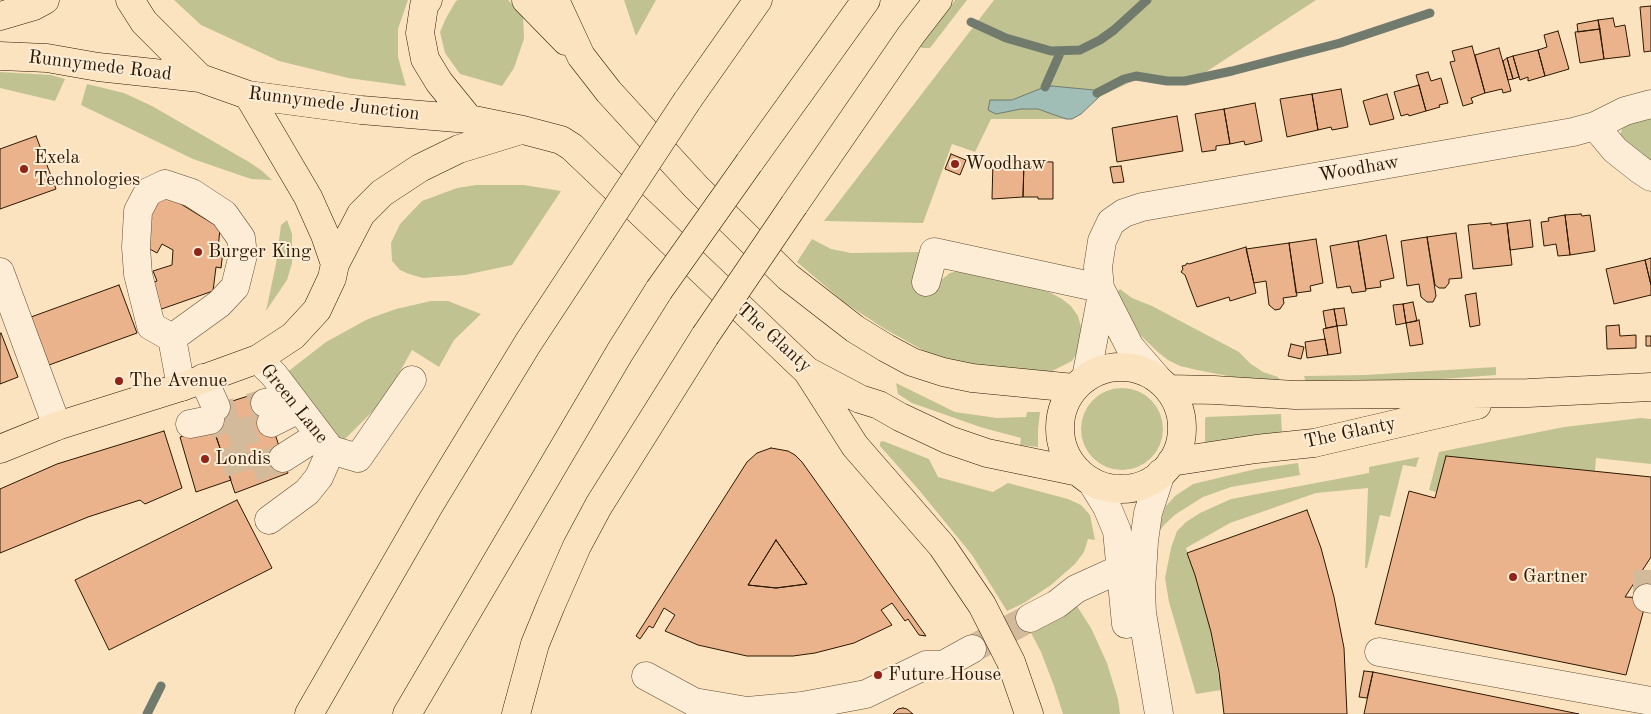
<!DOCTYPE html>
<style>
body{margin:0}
canvas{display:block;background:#fce3c0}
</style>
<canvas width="1651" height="714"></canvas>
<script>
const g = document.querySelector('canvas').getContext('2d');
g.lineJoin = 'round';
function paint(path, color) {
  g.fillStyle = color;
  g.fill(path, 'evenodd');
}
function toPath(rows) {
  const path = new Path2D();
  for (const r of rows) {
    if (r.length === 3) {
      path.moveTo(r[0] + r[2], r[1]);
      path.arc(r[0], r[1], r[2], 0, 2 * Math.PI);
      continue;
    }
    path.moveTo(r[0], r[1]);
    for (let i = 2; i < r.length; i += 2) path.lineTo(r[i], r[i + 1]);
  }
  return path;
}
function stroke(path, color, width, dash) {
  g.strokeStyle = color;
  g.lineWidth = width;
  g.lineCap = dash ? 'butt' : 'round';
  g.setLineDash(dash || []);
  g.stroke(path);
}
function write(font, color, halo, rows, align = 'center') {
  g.font = font + ' "Old Standard TT",serif';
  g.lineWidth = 4;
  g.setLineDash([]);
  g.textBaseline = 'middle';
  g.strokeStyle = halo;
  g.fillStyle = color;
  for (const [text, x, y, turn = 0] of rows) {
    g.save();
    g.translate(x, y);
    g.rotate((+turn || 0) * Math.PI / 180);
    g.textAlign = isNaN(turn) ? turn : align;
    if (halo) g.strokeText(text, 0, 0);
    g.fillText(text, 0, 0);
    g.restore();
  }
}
paint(toPath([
 [174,0,408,0,398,29,398,57,406,86,348,78,279,61,201,25],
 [458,0,508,0,523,14,524,39,514,68,502,86,460,74,445,53,440,32,446,18,456,1],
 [624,0,656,0,636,36],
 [955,0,967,0,930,48,922,48,920,46],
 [994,0,1316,0,1189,83,1163,84,1135,80,1099,97,1094,90,1052,86,1008,101,990,100,996,114,1021,109,1038,109,1066,119,991,119,975,152,952,144,923,223,824,221],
 [0,72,51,75,65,79,55,101,0,88],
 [87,84,124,93,152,106,249,162,261,170,272,180,251,179,193,159,81,105],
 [1651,117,1651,165,1622,141,1620,135,1622,129,1628,125],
 [476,185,524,185,561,191,512,265,465,275,423,278,409,274,400,270,392,261,391,243,400,224,422,201,457,188],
 [287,220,292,234,292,263,287,280,266,311,276,264,281,225],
 [812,239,831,249,851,253,922,252,936,284,950,273,958,271,1008,279,1051,293,1062,299,1071,306,1078,316,1081,327,1081,340,1078,351,1072,361,1050,372,961,364,926,352,885,329,845,303,797,262],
 [1120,289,1132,298,1152,306,1239,352,1251,364,1263,372,1278,377,1280,381,1233,377,1197,370,1180,366,1168,360,1159,353,1141,336,1122,303,1118,291],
 [431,301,448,301,481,314,454,340,439,367,412,350,384,400,343,441,325,430,286,373,326,342,368,319,396,309],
 [1496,367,1496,375,1427,380,1306,383,1304,376,1365,375],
 [896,383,955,412,997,418,1026,417,1027,412,1040,412,1038,430,1038,447,1020,445,1021,438,980,427,912,403,898,394],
 [1122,429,41],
 [1281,414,1282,435,1205,444,1205,419,1206,417],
 [1641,418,1651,419,1651,464,1596,458,1595,471,1446,456,1436,492,1429,490,1439,452,1564,427],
 [883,441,929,459,938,477,993,492,1008,483,1068,499,1081,505,1090,515,1095,540,1088,539,1084,552,1075,564,1051,585,1024,603,1007,611,972,555,919,490,880,446,880,442],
 [1419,457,1416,467,1403,465,1390,517,1380,515,1367,568,1365,568,1368,488,1316,493,1230,523,1186,548,1195,575,1211,632,1221,690,1196,694,1169,602,1165,578,1171,548,1177,531,1186,522,1200,513,1231,499,1369,473,1369,467],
 [1298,463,1300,475,1231,487,1203,497,1176,514,1165,524,1156,535,1166,506,1175,496,1193,484,1256,469],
 [1073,600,1091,628,1107,663,1118,699,1120,714,1063,714,1054,686,1041,652,1030,631]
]), '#c0c391');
const water = toPath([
 [1052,86,1094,90,1099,97,1081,114,1072,119,1066,119,1038,109,1021,109,996,114,988,110,990,100,1012,100,1042,88,1052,86]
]);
paint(water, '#a0bdb6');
stroke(water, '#717b6d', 1);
stroke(toPath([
 [971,22,1006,38,1051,51,1080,50,1100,40,1114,30,1147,0],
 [1045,87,1061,51],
 [1097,93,1124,79,1136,76,1167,81,1185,81,1232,71,1340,43,1430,13],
 [147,714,161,686]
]), '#717b6d', 9);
const building = toPath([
 [1651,6,1651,51,1644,52,1640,7,1651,6],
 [1613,18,1615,27,1625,25,1630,56,1604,59,1598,20,1613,18],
 [1598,20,1600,29,1578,32,1577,24,1598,20],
 [1600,29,1604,59,1580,63,1575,32,1600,29],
 [1558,31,1569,69,1545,76,1538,50,1547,47,1544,35,1558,31],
 [1472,46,1485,93,1471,98,1473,103,1463,106,1450,62,1455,61,1452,51,1472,46],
 [1499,48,1511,91,1503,93,1502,89,1485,93,1475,55,1499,48],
 [1538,50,1545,76,1528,81,1528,77,1520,80,1513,56,1538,50],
 [1513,56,1519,77,1513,79,1507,58,1513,56],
 [1507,58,1513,79,1508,80,1503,61,1507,58],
 [1428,72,1431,81,1441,78,1448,103,1439,105,1440,107,1426,111,1416,75,1428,72],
 [1419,85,1426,111,1409,116,1408,114,1401,116,1394,92,1419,85],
 [1341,89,1348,127,1332,130,1331,127,1318,130,1312,94,1341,89],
 [1312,94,1318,130,1287,137,1280,99,1312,94],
 [1387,94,1394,119,1370,125,1363,101,1387,94],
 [1255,103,1262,141,1245,145,1244,141,1230,144,1224,109,1255,103],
 [1224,109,1230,144,1216,146,1216,150,1202,152,1195,114,1224,109],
 [1177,116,1183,151,1117,162,1112,128,1177,116],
 [36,136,56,189,0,209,0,149,36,136],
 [951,154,966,160,960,175,945,169,951,154],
 [993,161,1024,161,1023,197,992,199,993,161],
 [1024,161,1053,162,1053,199,1038,199,1038,197,1023,197,1024,161],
 [1121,166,1124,182,1113,183,1110,167,1121,166],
 [163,193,220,228,218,250,223,251,221,268,216,267,213,291,153,312,144,286,157,281,153,271,172,265,173,250,162,244,157,253,137,242,152,218,149,216,163,193],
 [1581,214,1582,216,1590,215,1595,251,1570,255,1565,215,1581,214],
 [1565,215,1570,255,1558,256,1556,244,1544,246,1541,222,1549,221,1548,218,1565,215],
 [1530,220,1533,247,1510,250,1507,223,1530,220],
 [1491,223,1491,225,1507,223,1512,265,1473,269,1468,225,1491,223],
 [1456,233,1462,278,1449,279,1449,283,1445,288,1439,288,1435,285,1427,237,1456,233],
 [1386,235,1394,278,1380,281,1381,287,1366,289,1358,241,1386,235],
 [1427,237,1436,296,1433,302,1427,302,1421,297,1419,284,1407,286,1401,241,1427,237],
 [1316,239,1323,283,1310,286,1311,291,1296,293,1289,243,1316,239],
 [1358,241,1366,291,1352,293,1350,286,1337,288,1330,246,1358,241],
 [1289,243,1297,296,1283,298,1284,303,1280,309,1275,310,1269,305,1266,281,1254,283,1246,249,1289,243],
 [1246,247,1256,293,1230,301,1229,297,1197,307,1185,275,1181,272,1183,269,1182,266,1186,265,1187,263,1189,264,1246,247],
 [1651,258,1651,285,1645,260,1651,258],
 [1645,260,1651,285,1651,295,1614,304,1606,269,1645,260],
 [119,285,137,333,49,365,31,317,119,285],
 [1476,293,1480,325,1470,327,1465,295,1476,293],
 [1413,302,1417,321,1406,323,1403,304,1413,302],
 [1403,304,1406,323,1396,325,1393,305,1403,304],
 [1344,308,1347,325,1337,326,1334,309,1344,308],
 [1334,309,1337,326,1326,328,1323,311,1334,309],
 [1419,320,1423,344,1410,346,1406,323,1419,320],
 [1619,325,1620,336,1636,335,1636,348,1607,349,1606,326,1619,325],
 [1337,326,1341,353,1328,355,1323,329,1337,326],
 [1,333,18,377,0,384,0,334,1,333],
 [1646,336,1651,336,1651,346,1646,346,1646,336],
 [1325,339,1328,355,1307,358,1305,342,1325,339],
 [1291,344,1304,347,1301,359,1288,356,1291,344],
 [261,392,288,473,235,493,207,409,261,392],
 [212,425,231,480,196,492,180,437,212,425],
 [164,431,182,488,145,504,140,500,88,517,0,553,0,489,57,464,164,431],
 [771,448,788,451,795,455,802,462,926,636,919,635,908,619,905,621,892,603,881,610,892,625,854,643,815,653,793,656,747,656,698,645,665,631,675,615,664,608,653,628,649,626,640,639,636,636,747,462,757,453,771,448],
 [776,540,807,584,776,588,748,585,776,540],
 [1446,456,1651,477,1651,557,1625,597,1647,598,1626,675,1375,624,1409,491,1435,498,1446,456],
 [237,500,272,568,109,650,75,580,237,500],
 [1307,510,1321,548,1334,597,1344,648,1347,714,1224,714,1219,672,1211,632,1195,575,1187,553,1307,510],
 [776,540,807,584,776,588,748,585,776,540],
 [1364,671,1373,672,1367,698,1359,697,1364,671],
 [1373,672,1579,714,1364,714,1373,672],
 [903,708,907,709,913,714,893,714,898,709,903,708]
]);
paint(building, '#ebb38b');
stroke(building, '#2b1800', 1);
stroke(toPath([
 [216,407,229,437,240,473,283,458],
 [210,420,265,403],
 [229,437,271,423],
 [1647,598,1647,570,1651,564],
 [972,649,1030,618]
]), '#d2ba9a', 28, [28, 14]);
const minor = toPath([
 [1595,126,1615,150,1639,169,1651,177],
 [165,184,192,193,224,214,241,238,243,255,235,287,219,304,172,338,151,326,138,274,136,247,138,211,148,192,165,184],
 [0,272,57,426],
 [926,282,934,252,1100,288],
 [172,338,181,387],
 [258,359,274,375,331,450],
 [203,378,216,407],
 [1086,378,1102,294],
 [1157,378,1130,347,1100,288,1098,267,1102,241,1111,222,1124,213,1142,207,1573,132,1595,126,1625,111,1651,104],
 [265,403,279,400,289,395],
 [271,423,299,409],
 [190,424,210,420],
 [331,450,358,458,412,380],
 [283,458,319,435],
 [1091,481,1107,507,1117,531,1126,624],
 [269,520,307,492,319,477,331,450],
 [1647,598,1651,599],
 [1030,618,1057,604,1076,589,1120,569,1133,561],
 [1379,652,1651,701],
 [646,676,694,702,747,711,802,706,866,694,926,665,943,665,972,649],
 [1159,714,1142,613,1141,591,1144,541,1148,513,1161,473]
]);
const major = toPath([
 [130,0,144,22,200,78,248,95,361,110,469,119,523,130,561,140,572,147,807,371,860,399,879,405,900,417,949,440,987,453,1079,472],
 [428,0,424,6,420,33,425,59,439,82,469,119],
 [526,0,566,41],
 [555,0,581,56,609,92,696,187,788,277,855,329,886,348,912,362,943,372,972,378,1074,388],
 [0,16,34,6,45,0],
 [0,56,47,58,98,67,200,78],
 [248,95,308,197,325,235,335,264],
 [794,205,911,35,938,0],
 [1121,428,61],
 [809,374,855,446,942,546,982,605,1011,662,1029,714],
 [1168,389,1214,390,1295,395,1528,393,1651,387],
 [0,449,57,426,181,387,258,359,293,336,317,310,332,278,335,264,361,214,382,193,420,168,459,149,521,130],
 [1171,462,1256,449,1314,443,1477,405],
 [516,714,535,644,551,605,577,546,599,505,705,336]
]);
const highway = toPath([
 [687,101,758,0],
 [749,163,866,0],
 [309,714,430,504,528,343,601,232],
 [407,714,620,352,659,290]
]);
stroke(minor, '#5f4b30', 29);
stroke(major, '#2b1800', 29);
stroke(highway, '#2b1800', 29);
stroke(minor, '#fdedd6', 28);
stroke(major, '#fce3c0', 28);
stroke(highway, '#fce3c0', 28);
const majorBridge = toPath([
 [705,336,794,205]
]);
const highwayBridge = toPath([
 [601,232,687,101],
 [659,290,749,163]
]);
stroke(majorBridge, '#2b1800', 29, []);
stroke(highwayBridge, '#2b1800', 29, []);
stroke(majorBridge, '#fce3c0', 28);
stroke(highwayBridge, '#fce3c0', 28);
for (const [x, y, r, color] of [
 [955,164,5,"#8f2418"],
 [24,169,5,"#8f2418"],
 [198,252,5,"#8f2418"],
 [119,381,5,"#8f2418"],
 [205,459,5,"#8f2418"],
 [1513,577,5,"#8f2418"],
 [878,675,5,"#8f2418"]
]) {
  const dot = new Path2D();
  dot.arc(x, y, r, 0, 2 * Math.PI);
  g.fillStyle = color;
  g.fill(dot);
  stroke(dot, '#fdedd6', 2);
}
write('19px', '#2b1800', '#fdedd6', [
 ["Runnymede Road",100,66,7],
 ["Runnymede Junction",334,104,7],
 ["Woodhaw",1359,169,-10],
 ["The Glanty",774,338,42],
 ["Green Lane",294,404,51],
 ["The Glanty",1350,433,-12]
]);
write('19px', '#2b1800', '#fdedd6', [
 ["Exela",34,158],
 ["Technologies",34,180],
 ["Woodhaw",965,164],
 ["Burger King",208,252],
 ["The Avenue",129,381],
 ["Londis",215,459],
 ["Gartner",1523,577],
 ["Future House",888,675]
], 'left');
</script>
